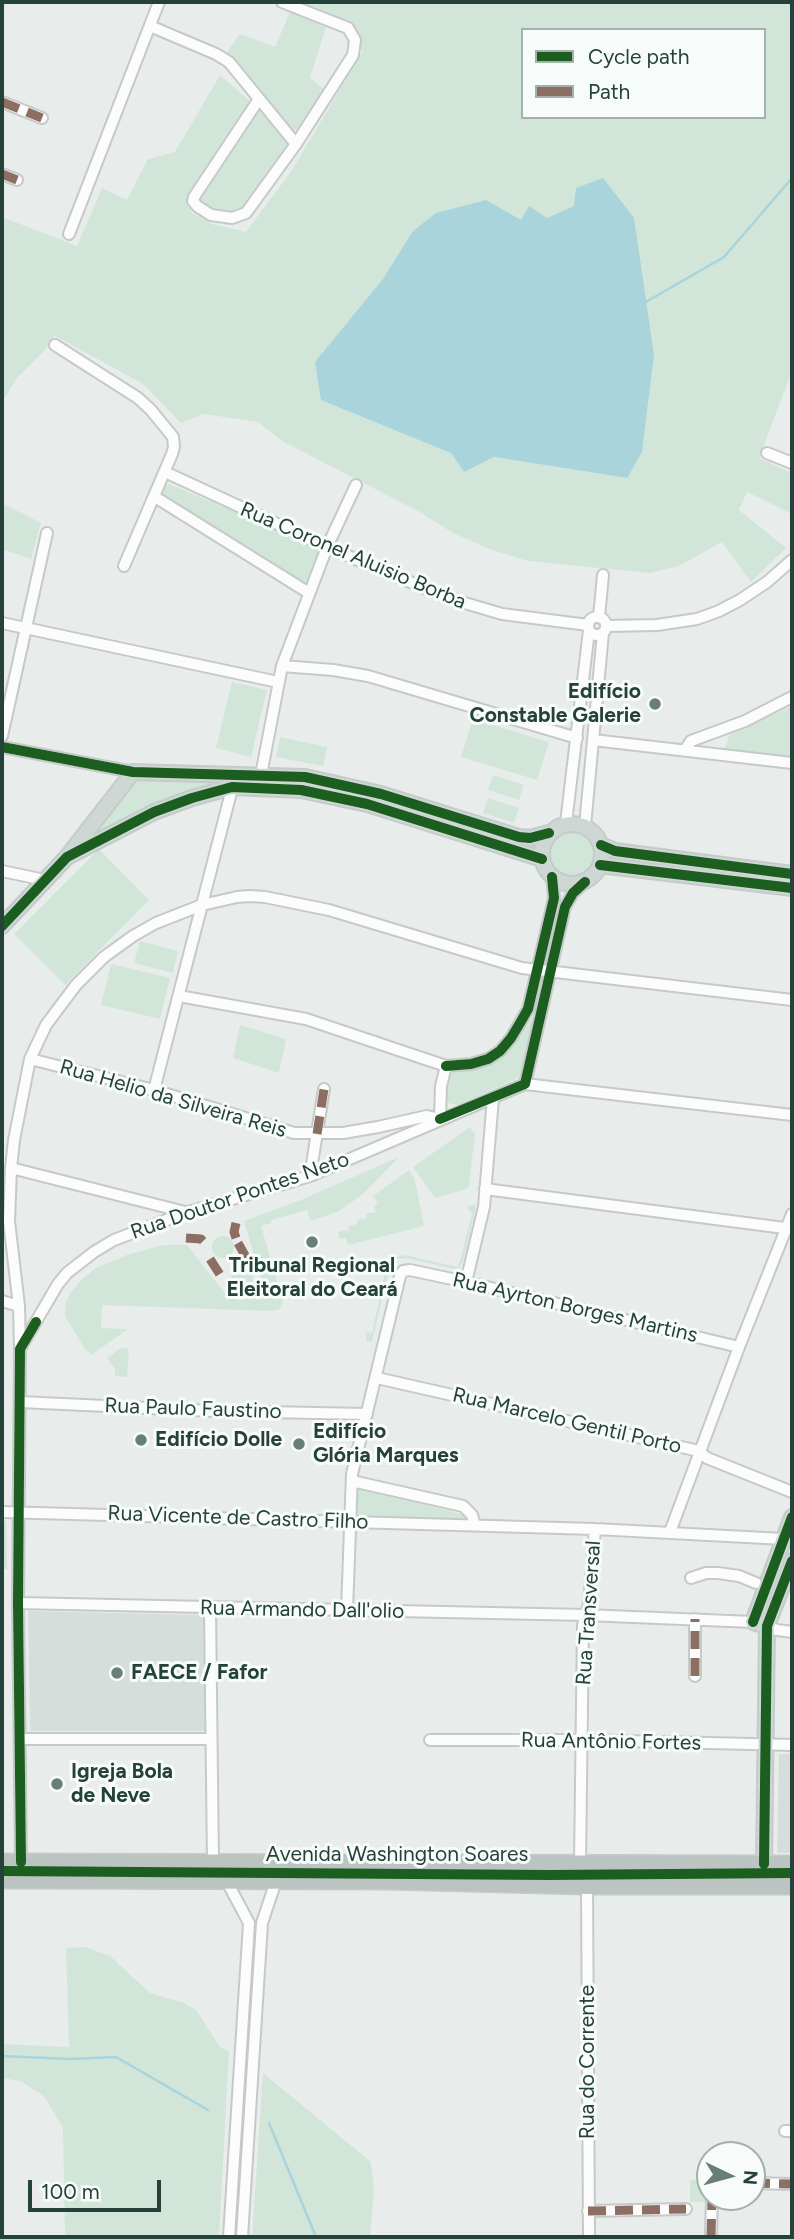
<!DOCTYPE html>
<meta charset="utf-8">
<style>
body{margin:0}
#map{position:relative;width:794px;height:2239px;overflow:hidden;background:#e8edeb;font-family:Figtree,sans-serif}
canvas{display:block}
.frame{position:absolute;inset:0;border:4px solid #24423a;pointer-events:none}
.legend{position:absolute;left:521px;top:28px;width:245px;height:91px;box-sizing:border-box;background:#f7fbf9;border:2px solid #a3b1ad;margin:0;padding:9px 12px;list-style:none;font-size:21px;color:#24423a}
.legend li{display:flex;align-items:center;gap:14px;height:35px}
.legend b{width:35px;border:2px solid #a3b1ad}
.north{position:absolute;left:696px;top:2141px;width:70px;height:70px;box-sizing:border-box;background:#f7fbf9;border:2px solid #a3b1ad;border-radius:50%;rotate:95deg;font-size:19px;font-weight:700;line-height:28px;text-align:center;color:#24423a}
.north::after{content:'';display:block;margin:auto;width:24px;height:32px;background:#697e78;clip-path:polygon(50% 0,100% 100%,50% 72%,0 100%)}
.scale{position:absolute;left:28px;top:2180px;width:133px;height:32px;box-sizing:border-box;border:4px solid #24423a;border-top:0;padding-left:9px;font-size:21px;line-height:24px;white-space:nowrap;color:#24423a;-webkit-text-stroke:5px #f7fbf9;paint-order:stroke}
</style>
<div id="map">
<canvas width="794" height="2239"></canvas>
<div class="frame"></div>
<ul class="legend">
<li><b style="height:9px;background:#1b5e20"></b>Cycle path</li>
<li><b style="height:9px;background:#8d6e63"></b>Path</li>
</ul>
<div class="north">N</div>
<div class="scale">100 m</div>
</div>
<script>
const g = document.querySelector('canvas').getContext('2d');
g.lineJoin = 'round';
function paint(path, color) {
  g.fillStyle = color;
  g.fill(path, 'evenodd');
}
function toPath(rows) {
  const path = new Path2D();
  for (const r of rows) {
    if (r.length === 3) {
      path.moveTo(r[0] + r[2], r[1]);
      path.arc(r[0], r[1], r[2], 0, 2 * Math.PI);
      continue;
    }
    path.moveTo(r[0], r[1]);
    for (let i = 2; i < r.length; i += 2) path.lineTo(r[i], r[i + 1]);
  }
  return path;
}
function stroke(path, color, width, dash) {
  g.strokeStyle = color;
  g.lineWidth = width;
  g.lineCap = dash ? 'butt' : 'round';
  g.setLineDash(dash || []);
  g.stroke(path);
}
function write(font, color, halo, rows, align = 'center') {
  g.font = font + ' Figtree,sans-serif';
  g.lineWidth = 6;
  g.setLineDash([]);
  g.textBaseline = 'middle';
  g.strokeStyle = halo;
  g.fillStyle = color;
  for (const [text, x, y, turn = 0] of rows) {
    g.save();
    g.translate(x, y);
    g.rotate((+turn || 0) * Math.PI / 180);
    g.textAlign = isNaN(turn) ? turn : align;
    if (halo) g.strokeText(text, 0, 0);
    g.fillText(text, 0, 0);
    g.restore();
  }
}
paint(toPath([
 [2,1521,6,1521,7,1569,2,1569],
 [28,1611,204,1615,205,1731,30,1731],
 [779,1754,792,1754,792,1853,777,1853]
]), '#d6dedb');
paint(toPath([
 [299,2,792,2,792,371,759,458,792,473,792,514,747,492,739,510,786,548,751,582,722,542,679,566,650,573,528,561,492,550,453,533,418,511,282,441,258,422,204,414,181,423,143,384,55,336,43,352,17,378,2,402,2,217,77,246,102,188,127,200,148,159,175,152,220,75,251,102,186,201,192,213,212,224,246,232,292,170,362,52,356,29],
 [523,30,764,30,764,117,523,117],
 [574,206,654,354,642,452,626,478,494,457,464,472,451,453,383,279,412,232,547,218],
 [290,12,326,27,310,78,325,90,298,129,292,131,225,55,240,34,275,47],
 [259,106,288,138,287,146,243,212,216,215,197,203,243,135],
 [169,484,318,546,320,551,307,585,164,496,162,489],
 [2,503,41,523,31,559,2,549],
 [232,682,267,690,251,757,216,748],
 [792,706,792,757,725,749,729,735],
 [473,719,549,742,537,780,461,757],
 [280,737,327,747,323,766,276,757],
 [493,775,524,785,519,800,488,790],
 [207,780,210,780,211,784,147,809,89,840,136,781],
 [488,798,519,808,514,823,483,813],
 [572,852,24],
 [99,849,149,900,65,985,14,934],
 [140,941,178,951,173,973,134,963],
 [111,964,170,978,160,1019,101,1005],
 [529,1018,533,1019,520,1077,458,1105,448,1103,445,1093,450,1073,479,1067],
 [240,1025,286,1039,279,1073,233,1058],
 [470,1127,475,1134,469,1186,467,1189,435,1198,413,1167],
 [399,1157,363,1194,339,1211,311,1221,307,1210,271,1220,271,1223,261,1226,283,1302,280,1309,272,1311,102,1305,101,1328,128,1329,91,1355,88,1350,86,1351,65,1316,66,1302,71,1292,81,1280,96,1268,127,1255,163,1245,187,1245,227,1296,238,1300,247,1299,258,1291,261,1278,244,1221,301,1200],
 [409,1170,415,1180,424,1226,348,1245,346,1238,340,1239,338,1232,349,1230,348,1226,357,1224,357,1220,367,1218,366,1214,376,1212,374,1207,378,1203,373,1196],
 [475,1204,476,1208,463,1261,459,1268,455,1269,406,1258,397,1259,390,1264,372,1342,366,1341,366,1332,372,1333,387,1263,395,1257,405,1255,457,1267,460,1262,472,1213,466,1207],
 [223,1247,11],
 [242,1279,11],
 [121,1348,126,1348,129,1351,127,1377,115,1376,115,1369,107,1358],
 [357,1486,465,1515,466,1523,355,1517],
 [85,1947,110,1956,150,1993,184,2003,196,2010,220,2047,229,2051,219,2237,65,2237,63,2128,44,2096,20,2081,2,2078,2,2044,69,2047,66,1948],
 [263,2073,371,2162,374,2190,370,2237,252,2237],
 [690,2180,707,2180,707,2202,690,2202]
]), '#d1e6d8');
paint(toPath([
 [603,178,634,218,654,355,642,452,627,478,494,457,464,472,451,453,321,400,315,362,383,279,412,232,436,213,486,200,521,220,529,206,547,218,574,206,576,188]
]), '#a9d4db');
stroke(toPath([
 [644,303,724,257,792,178],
 [2,2056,69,2059,116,2057,208,2110],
 [269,2123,316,2237]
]), '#a9d4db', 2.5);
const minor = toPath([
 [150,26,216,54,229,62,296,144],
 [259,99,194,197,193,201,197,206,211,215,232,218,246,213,296,144,353,55,355,40,348,28,282,2],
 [2,102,42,118],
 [2,174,17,180],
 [69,234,159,2],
 [55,345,138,398,151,410,173,437,174,447,172,454,124,566],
 [767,453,792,463],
 [165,472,327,547,448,598,502,614,588,625],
 [155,497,309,593],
 [597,626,9],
 [599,617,603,575],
 [2,623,278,682],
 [606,626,657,625,697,619,719,611,740,600,767,582,792,560],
 [282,666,333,670,368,676,577,738],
 [2,736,47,533],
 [593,740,792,763],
 [2,747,133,772],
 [685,750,691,741,745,721,792,697],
 [261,775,282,666,327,547,356,485],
 [566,823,589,630],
 [585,826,603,633],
 [2,871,45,880],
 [179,996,306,1019,446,1066,471,1064,488,1059,500,1051,511,1038,528,1009,554,898,552,877],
 [30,1059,154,1090,294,1133,343,1133,378,1127,427,1116,440,1119],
 [525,1084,565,907,573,893,585,882],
 [154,1090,234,781],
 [440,1119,441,1086,446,1066],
 [11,1168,185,1212],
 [310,1176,324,1089],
 [485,1189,792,1229],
 [466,1282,484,1207,493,1098],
 [2,1301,19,1306],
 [21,1347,58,1284,67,1273,94,1252,114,1240,185,1213,310,1176,525,1084,792,1115],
 [377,1378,699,1451,707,1458,792,1492],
 [20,1402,213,1411,367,1414],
 [352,1481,463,1506,472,1515,475,1525],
 [2,1512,595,1529,784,1539],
 [670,1532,739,1347,792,1214],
 [691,1578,706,1573,718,1573,739,1576,756,1583],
 [18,1603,586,1615,753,1622],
 [210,1608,213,1863],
 [347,1611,352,1474,400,1276,403,1271,410,1270,466,1282,739,1347],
 [767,1626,777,1630,792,1632],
 [695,1676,695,1619],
 [20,1739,211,1739],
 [430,1740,583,1740,792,1745],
 [21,1862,18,1603,20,1349,19,1306,9,1221,11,1168,14,1140,30,1059,46,1025,76,985,104,957,133,936,156,923,202,905,237,897,249,896,265,897,329,910,522,968,792,1000],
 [580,1864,583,1625,589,1604,595,1529],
 [226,1880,249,1923,229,2237],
 [587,1886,589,2237],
 [785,2131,792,2131],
 [752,2183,792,2184],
 [588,2211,686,2209],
 [242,2237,262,1923,276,1881],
 [711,2237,712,2197]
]);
const major = toPath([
 [572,854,30],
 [601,845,615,851,792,874],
 [71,855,154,812,192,798,232,787,301,790,367,804,542,859],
 [600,865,792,888],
 [2,926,67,857,133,772,305,777,381,794,519,837,530,838,549,833],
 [767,1626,753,1622,792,1517],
 [764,1864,767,1626,792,1561]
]);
const highway = toPath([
 [2,1862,792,1864],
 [2,1880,387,1881,587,1886,792,1886]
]);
stroke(minor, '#c5cac8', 14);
stroke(major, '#c3ccc9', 18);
stroke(highway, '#c3ccc9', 19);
stroke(minor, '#fcfcfc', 10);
stroke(major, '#cfd7d5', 14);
stroke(highway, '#bcc4c2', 16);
stroke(toPath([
 [2,102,42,118],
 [2,174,17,180],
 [317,1134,324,1089],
 [186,1238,201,1239,206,1244],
 [236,1238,234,1232,236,1223],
 [238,1243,251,1266],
 [210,1259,224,1281],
 [695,1676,695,1619],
 [752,2183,792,2184],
 [588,2211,686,2209],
 [711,2237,712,2197]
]), '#8d6e63', 9, [18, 9]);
stroke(toPath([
 [2,747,133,772,305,777,381,794,519,837,530,838,549,833],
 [601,845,615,851,792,874],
 [600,865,792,888],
 [2,926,67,857,154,812,192,798,232,787,301,790,367,804,542,859],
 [446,1066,471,1064,488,1059,500,1051,511,1038,520,1023,528,1009,554,898,552,877],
 [440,1119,525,1084,565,907,573,893,585,882],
 [753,1622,792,1517],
 [21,1862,18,1603,20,1349,36,1322],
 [764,1864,767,1626,792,1561],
 [2,1871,549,1875,792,1873]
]), '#1b5e20', 10);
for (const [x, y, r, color] of [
 [655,704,7,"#697e78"],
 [312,1242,7,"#697e78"],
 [141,1440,7,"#697e78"],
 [299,1444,7,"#697e78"],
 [117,1673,7,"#697e78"],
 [57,1784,7,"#697e78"]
]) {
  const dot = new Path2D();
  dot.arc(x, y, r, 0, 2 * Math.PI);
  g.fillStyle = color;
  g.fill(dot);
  stroke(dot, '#f7fbf9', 2.5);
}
write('21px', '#24423a', '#f7fbf9', [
 ["Rua Coronel Aluisio Borba",353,556,23],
 ["Rua Helio da Silveira Reis",173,1099,16],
 ["Rua Doutor Pontes Neto",240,1196,-19],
 ["Rua Ayrton Borges Martins",575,1308,13],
 ["Rua Paulo Faustino",193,1409,2],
 ["Rua Marcelo Gentil Porto",567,1421,13],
 ["Rua Vicente de Castro Filho",238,1518,2],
 ["Rua Armando Dall'olio",302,1610,1],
 ["Rua Transversal",589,1613,-86],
 ["Rua Antônio Fortes",611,1742,1],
 ["Avenida Washington Soares",397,1855],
 ["Rua do Corrente",588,2062,-90]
]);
write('bold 21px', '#24423a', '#f7fbf9', [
 ["Edifício",641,692,"right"],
 ["Constable Galerie",641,716,"right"],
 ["Tribunal Regional",312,1266,"center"],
 ["Eleitoral do Ceará",312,1290,"center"],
 ["Edifício",313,1432],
 ["Glória Marques",313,1456],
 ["Edifício Dolle",155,1440],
 ["FAECE / Fafor",131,1673],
 ["Igreja Bola",71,1772],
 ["de Neve",71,1796]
], 'left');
</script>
